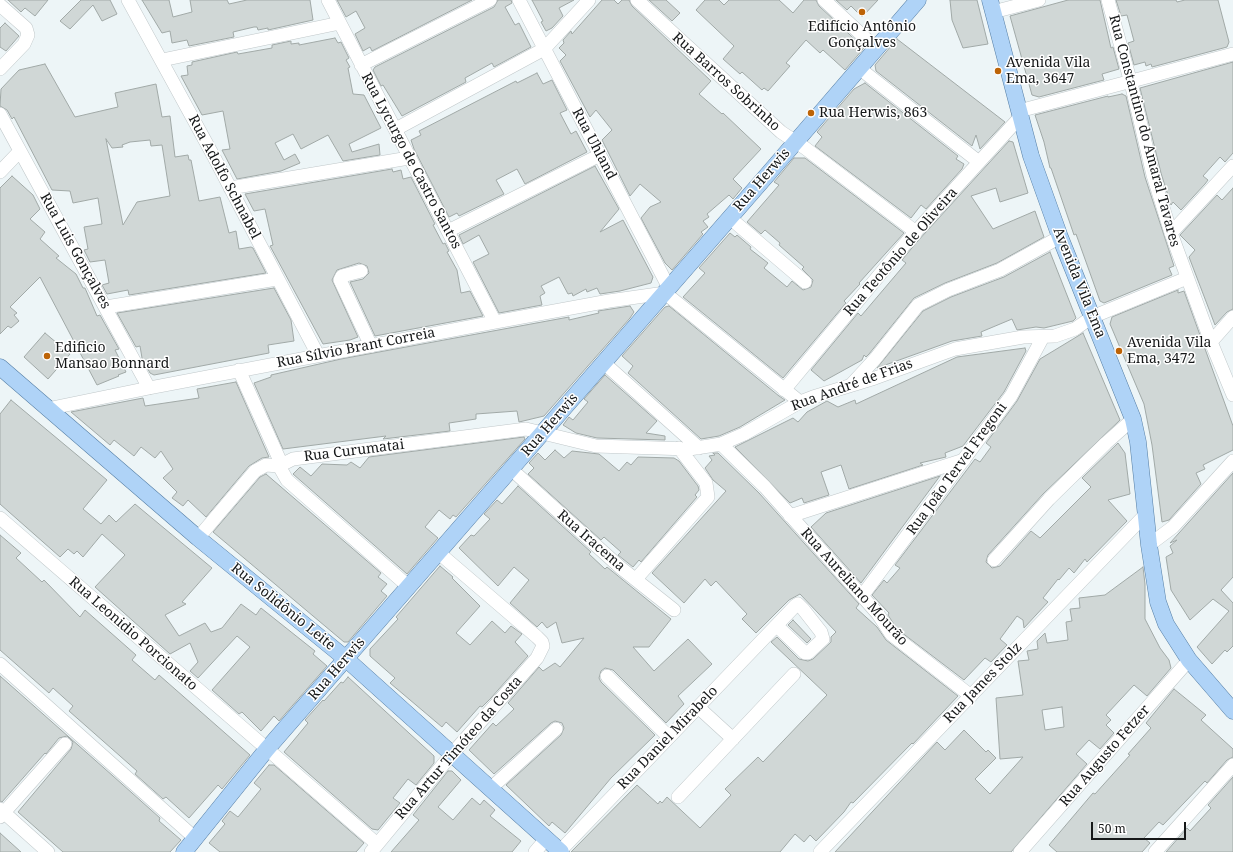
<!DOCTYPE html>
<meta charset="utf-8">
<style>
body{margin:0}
#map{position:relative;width:1233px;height:852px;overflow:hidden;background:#edf5f7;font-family:"Noto Serif",serif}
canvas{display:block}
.scale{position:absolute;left:1091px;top:822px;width:95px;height:18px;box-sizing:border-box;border:2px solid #161819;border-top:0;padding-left:5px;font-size:12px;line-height:14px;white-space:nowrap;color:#161819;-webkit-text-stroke:3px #fff;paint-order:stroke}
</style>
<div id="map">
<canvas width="1233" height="852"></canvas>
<div class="scale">50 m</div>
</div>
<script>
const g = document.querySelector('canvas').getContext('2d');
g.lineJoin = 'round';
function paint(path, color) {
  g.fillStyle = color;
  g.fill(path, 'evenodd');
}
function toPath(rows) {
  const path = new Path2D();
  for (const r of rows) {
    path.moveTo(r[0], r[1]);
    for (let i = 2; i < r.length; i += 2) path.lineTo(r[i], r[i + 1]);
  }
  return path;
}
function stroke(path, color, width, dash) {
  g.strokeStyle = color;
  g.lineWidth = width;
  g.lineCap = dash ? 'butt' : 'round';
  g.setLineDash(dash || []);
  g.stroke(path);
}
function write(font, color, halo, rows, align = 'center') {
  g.font = font + ' "Noto Serif",serif';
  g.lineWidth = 3;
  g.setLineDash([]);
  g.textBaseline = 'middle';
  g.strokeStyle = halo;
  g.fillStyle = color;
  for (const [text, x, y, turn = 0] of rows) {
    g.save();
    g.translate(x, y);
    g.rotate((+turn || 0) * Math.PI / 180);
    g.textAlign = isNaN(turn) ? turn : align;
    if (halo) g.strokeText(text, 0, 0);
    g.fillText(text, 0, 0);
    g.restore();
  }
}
const building = toPath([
 [8,0,48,0,35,16,25,8,21,12,8,0],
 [81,0,110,0,117,14,102,21,93,5,70,29,60,21,81,0],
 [142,0,169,0,173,17,192,12,190,0,227,0,229,4,247,0,310,0,313,20,268,30,268,28,258,30,257,27,254,27,233,32,234,37,189,46,187,40,172,43,170,31,162,33,142,0],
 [337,0,472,0,372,51,370,47,363,51,355,34,365,28,356,11,346,17,337,0],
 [498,0,511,0,512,3,505,7,515,25,519,23,531,47,494,67,492,63,465,78,466,82,402,116,383,85,381,86,373,70,375,67,494,7,498,0],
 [532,0,574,0,559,8,563,16,552,28,546,31,541,22,543,21,532,0],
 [602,0,614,0,618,4,622,0,629,0,632,6,711,81,699,94,722,114,723,113,761,149,733,179,742,188,733,199,729,195,707,214,709,217,703,221,708,227,701,232,703,234,672,270,665,263,641,218,650,207,661,202,640,184,630,196,602,140,612,130,596,110,590,117,560,61,566,55,559,48,564,43,563,40,571,31,572,34,602,0],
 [649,0,666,0,680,13,672,21,649,0],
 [705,0,719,0,724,5,729,0,779,0,793,13,804,0,816,0,819,6,864,48,845,70,823,50,820,53,806,40,786,63,790,66,768,91,764,88,762,90,742,72,740,74,723,59,734,46,696,10,705,0],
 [836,0,878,0,862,17,851,6,847,10,836,0],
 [950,0,977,0,988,44,963,48,952,20,950,0],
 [1068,0,1100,0,1111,48,1113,47,1119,69,1102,74,1104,80,1039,97,1032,95,1010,16,1068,0],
 [1116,0,1176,0,1177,2,1185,0,1218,0,1229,42,1227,47,1152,67,1151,64,1146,66,1145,62,1134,65,1128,43,1134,41,1127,15,1121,16,1116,0],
 [5,23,19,36,6,51,0,47,0,28,5,23],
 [335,38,338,43,341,42,349,58,346,60,350,67,348,68,353,94,364,95,381,128,349,144,352,152,379,144,380,155,343,161,328,135,301,149,293,134,275,143,284,160,295,154,300,163,281,171,237,179,222,150,230,149,223,111,202,115,181,76,188,75,187,66,192,65,192,62,237,52,238,54,272,48,272,45,291,41,291,44,299,43,299,45,335,38],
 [897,39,1005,122,980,149,976,135,972,146,876,71,875,65,897,39],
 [1233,62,1233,153,1225,162,1220,157,1203,176,1208,180,1205,184,1181,210,1173,202,1171,205,1161,173,1140,88,1233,62],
 [45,64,75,117,118,107,115,93,156,84,162,117,170,116,175,157,188,155,189,160,191,160,199,201,220,197,229,233,236,231,239,249,251,247,253,248,266,273,129,295,128,290,107,294,102,285,109,283,105,260,90,262,84,250,88,249,84,227,102,224,98,198,73,203,70,191,52,190,14,117,12,119,7,110,0,106,1,89,19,70,45,64],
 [106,139,112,148,123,147,122,145,130,142,150,140,151,146,162,145,165,164,170,196,137,202,123,225,106,139],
 [537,73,543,84,552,80,567,110,560,113,571,134,576,131,587,152,525,184,517,169,496,180,504,194,459,216,457,213,449,217,414,149,411,140,421,135,419,131,516,81,517,83,537,73],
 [865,83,958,156,956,159,964,164,962,169,926,209,921,205,911,218,815,146,822,137,817,132,854,89,865,83],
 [1122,94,1126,96,1145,177,1174,266,1169,268,1172,275,1104,303,1100,301,1076,234,1074,235,1051,168,1050,168,1044,142,1035,115,1108,96,1108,97,1122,94],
 [1009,141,1013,142,1028,193,1000,202,996,188,971,196,993,229,1035,211,1044,237,997,263,945,283,914,298,869,354,866,357,864,355,862,360,824,381,811,370,858,313,861,316,906,263,902,260,916,243,1009,141],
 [794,158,805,158,904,233,859,283,860,284,844,301,846,303,783,378,683,297,705,273,699,268,730,233,735,237,737,235,751,247,750,249,768,263,764,268,787,287,792,281,803,290,811,287,813,280,802,269,804,267,779,245,780,243,765,230,761,234,747,222,779,185,774,182,794,158],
 [595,166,619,209,600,232,623,220,653,277,651,283,620,291,600,294,597,288,587,292,586,289,573,296,572,293,568,294,559,277,541,286,545,293,540,296,542,305,499,313,473,262,489,254,479,235,463,244,459,235,595,166],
 [392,169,393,172,401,170,403,179,411,177,435,224,433,225,443,244,445,243,449,251,447,252,457,270,461,293,470,291,483,316,375,336,350,282,363,279,369,273,367,266,359,263,337,270,332,280,358,337,350,340,323,344,270,246,273,245,265,209,254,211,245,194,392,169],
 [12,176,33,195,40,209,30,219,45,232,40,239,59,256,56,258,76,274,83,288,85,288,97,316,100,315,119,349,115,350,126,372,118,375,119,376,97,385,40,277,10,307,17,313,14,315,19,321,11,328,8,326,0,334,0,188,12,176],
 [1233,188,1233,309,1227,312,1215,325,1189,257,1195,250,1180,235,1217,195,1222,200,1233,188],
 [1050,252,1076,318,1073,321,1044,328,1036,327,1017,330,1012,319,981,332,982,336,952,341,877,368,923,311,951,297,1004,277,1050,252],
 [274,288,291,320,294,341,268,345,269,353,154,375,150,373,142,358,140,346,136,347,117,313,274,288],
 [1178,290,1178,293,1184,291,1233,426,1233,450,1203,465,1205,469,1196,473,1201,484,1169,520,1162,522,1152,445,1144,404,1110,324,1112,317,1178,290],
 [630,306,634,312,630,318,544,416,519,422,517,411,476,414,476,419,449,423,450,431,383,439,386,436,283,449,254,383,271,377,271,375,341,359,569,317,569,320,599,313,598,311,630,306],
 [669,306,779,396,785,400,740,427,719,436,701,439,628,373,633,366,622,356,665,307,669,306],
 [45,333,70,354,48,379,24,357,45,333],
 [1083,333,1120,420,1043,494,988,555,986,562,992,568,1000,566,1031,531,1040,538,1091,487,1082,478,1118,443,1125,453,1130,494,1108,500,1127,521,1087,562,1085,559,1074,573,1069,568,1059,580,1058,579,1043,598,1048,602,1024,628,1023,620,1017,616,1000,639,1007,645,991,662,985,658,964,680,897,629,888,615,889,613,872,595,884,580,887,583,900,568,895,565,975,459,980,462,991,447,986,443,1017,401,1040,359,1083,333],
 [1025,348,1026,351,1004,392,963,446,945,453,946,457,920,463,923,465,849,489,841,465,821,472,829,495,804,503,802,498,790,503,735,447,793,418,798,422,807,412,827,401,838,407,855,400,856,404,957,357,1025,348],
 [605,375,657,421,646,433,665,436,665,440,597,438,576,433,563,425,569,417,573,420,588,402,584,399,605,375],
 [236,382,269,457,262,458,249,466,206,517,188,500,183,506,172,498,177,492,163,478,173,469,161,451,155,458,141,447,134,456,114,440,110,445,71,412,143,398,145,406,199,398,197,389,236,382],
 [11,400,107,480,83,509,101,524,109,515,116,522,135,504,212,568,182,602,186,604,165,615,179,636,205,623,211,632,222,628,241,604,256,615,261,608,315,651,313,654,327,666,279,721,274,716,261,731,242,712,239,714,212,690,250,647,237,636,198,678,190,671,198,662,190,643,170,654,95,587,125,555,123,553,102,534,83,557,77,551,74,554,68,549,60,557,0,504,0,414,11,400],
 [524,437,525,439,456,517,453,515,450,519,439,510,425,527,438,538,407,574,293,474,300,467,311,476,322,464,347,465,351,462,360,468,369,457,524,437],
 [555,450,564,458,572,451,599,454,619,471,627,462,631,465,638,457,674,458,679,461,698,486,699,490,695,495,697,497,641,562,639,560,633,567,618,555,621,552,604,537,601,540,528,474,534,468,529,463,538,453,545,460,555,450],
 [713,453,718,453,759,493,859,604,856,608,877,627,886,640,958,696,913,744,912,743,853,803,851,802,844,812,816,841,810,835,804,842,795,834,780,852,571,852,637,785,658,804,660,801,662,803,667,797,700,828,731,795,725,789,758,757,763,762,827,695,771,642,777,637,799,659,808,661,813,659,831,642,831,637,836,632,800,594,789,600,756,633,742,619,747,614,716,581,711,586,705,579,684,603,652,573,726,491,713,480,705,468,712,460,709,456,715,455,713,453],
 [1233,473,1233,577,1221,590,1233,603,1233,646,1227,652,1225,650,1212,664,1197,647,1229,611,1213,599,1190,620,1171,590,1166,557,1173,553,1170,546,1177,540,1170,543,1233,473],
 [266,474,381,573,378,577,387,584,381,591,387,596,348,642,344,642,213,532,260,477,266,474],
 [940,476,861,583,811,527,826,513,940,476],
 [518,486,591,552,589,554,605,569,607,567,671,619,649,647,633,647,654,671,688,639,712,664,678,696,684,704,666,723,613,670,605,668,601,671,599,678,601,682,655,735,611,778,565,833,552,822,549,826,506,785,561,735,564,728,562,723,555,721,551,723,494,774,469,750,493,723,496,726,514,709,508,703,539,667,543,671,555,663,560,667,584,638,562,643,556,622,547,628,542,622,537,627,510,603,529,580,514,567,498,586,459,548,471,535,474,536,490,519,484,514,497,500,502,504,518,486],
 [0,535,21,553,16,558,42,582,44,580,80,617,85,610,136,655,132,660,155,680,159,675,250,755,222,789,218,785,189,818,166,797,163,799,135,774,137,771,69,711,73,706,53,688,49,693,0,650,0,535],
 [440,566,453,577,452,578,480,606,456,633,470,645,492,621,505,633,511,626,522,634,515,642,528,656,491,698,482,707,480,706,457,732,446,722,442,727,390,683,395,678,370,656,370,649,398,619,396,617,440,566],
 [1143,567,1145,584,1145,619,1160,648,1169,660,1171,668,1147,696,1134,685,1106,715,1111,720,1106,725,1114,733,1100,749,1089,740,1076,754,1087,764,1011,852,835,852,937,742,945,750,964,730,986,752,988,750,996,758,975,779,990,794,1023,757,1000,759,996,698,1023,695,1018,661,1029,660,1027,651,1038,649,1037,641,1045,633,1047,643,1068,640,1066,622,1072,621,1070,609,1080,608,1079,598,1105,595,1143,567],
 [1062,707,1064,727,1045,730,1042,710,1062,707],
 [793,620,811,639,807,643,788,625,793,620],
 [0,676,113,776,160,818,159,821,181,840,170,852,63,852,18,812,71,749,73,742,67,736,59,738,46,754,45,753,2,802,0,801,0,676],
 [348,677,434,756,434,763,416,785,408,779,393,798,400,803,378,830,372,829,284,752,308,723,305,720,323,700,324,701,341,682,343,683,348,677],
 [1174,689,1206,715,1201,720,1233,749,1233,757,1227,760,1207,783,1205,781,1163,825,1159,822,1144,838,1150,843,1142,852,1057,852,1049,845,1093,793,1095,794,1130,755,1128,754,1151,728,1146,723,1174,689],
 [269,765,274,765,364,843,356,852,220,852,209,843,225,824,222,821,230,811,238,817,261,789,254,783,269,765],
 [448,771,452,771,461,780,438,807,453,820,472,798,480,805,484,800,495,810,490,816,521,841,512,852,391,852,419,820,413,815,448,771],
 [1233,777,1233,852,1166,852,1187,828,1190,831,1211,808,1208,805,1233,777],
 [0,833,21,852,0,852,0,833]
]);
paint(building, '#d0d7d6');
stroke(building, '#a1a9a7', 1);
const minor = toPath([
 [128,0,214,157,318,355],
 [328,0,495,322],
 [519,0,669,288],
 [637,0,781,132,805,148,916,232],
 [824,0,876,48],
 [1108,0,1131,83,1153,175,1171,233,1211,342,1233,395],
 [0,5,26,28,28,35,24,44,0,69],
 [993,12,1039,0],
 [162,60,340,23],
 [361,65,490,0],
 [859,68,979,162],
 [1019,111,1233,54],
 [0,114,149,388],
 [396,129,544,49,589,0],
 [0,172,20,151],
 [230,188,409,158],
 [730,218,805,282],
 [448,231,600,155],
 [1171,233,1233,166],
 [361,271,342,276,340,280,371,346],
 [106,307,277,279],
 [1211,342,1233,317],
 [604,363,699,448],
 [239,370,281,463],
 [851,385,875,359,918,305,948,290,1000,270,1060,237],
 [784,390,910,238,1021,116],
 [47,409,149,388,495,322,609,301,665,293,800,402],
 [721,444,765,487,878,614,891,634,971,696],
 [279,466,287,480,409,587],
 [511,469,621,568,674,610],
 [790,516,964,460],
 [0,518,377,844],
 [198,538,255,471,266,465,279,466,293,459,526,429,596,446,689,449,709,446,721,444,744,434,800,402,813,397,875,378,955,349,1023,337,1055,336,1075,329,1092,317,1187,278],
 [1149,545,1173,527,1233,461],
 [994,560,1049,499,1106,443,1133,419],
 [636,579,708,497,706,483,679,448],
 [862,596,1011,396,1043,337],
 [0,664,196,839],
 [607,676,669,737],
 [698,707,733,739],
 [490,789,556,729],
 [678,797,794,674],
 [0,809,48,852],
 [0,817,65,744],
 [560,851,795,606,798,604,803,609,821,632,823,639,808,653,805,653,777,626],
 [371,852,451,755,537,658,543,646,542,642,537,637,439,553],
 [535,852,546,839],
 [820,852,1146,514],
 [1020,852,1189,660],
 [1155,852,1233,765]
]);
const major = toPath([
 [990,0,1031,156,1060,237,1133,419,1138,442,1149,545,1158,602,1166,624,1189,660,1233,711],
 [0,367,198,538,345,658,561,852],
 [184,852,267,749,768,174,918,0]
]);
stroke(minor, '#c1c8ca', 14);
stroke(major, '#567fa5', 17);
stroke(minor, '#fff', 13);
stroke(major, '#afd3f7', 16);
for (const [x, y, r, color] of [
 [862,12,4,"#bd6306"],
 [998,71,4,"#bd6306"],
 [811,113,4,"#bd6306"],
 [1119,351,4,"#bd6306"],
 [47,356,4,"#bd6306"]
]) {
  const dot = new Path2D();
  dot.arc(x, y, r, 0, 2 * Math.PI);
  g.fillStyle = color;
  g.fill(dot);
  stroke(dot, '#fff', 1.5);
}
write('14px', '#161819', '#fff', [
 ["Edifício Antônio",862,27,"center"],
 ["Gonçalves",862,43,"center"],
 ["Avenida Vila",1006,63],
 ["Ema, 3647",1006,79],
 ["Rua Herwis, 863",819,113],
 ["Avenida Vila",1127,343],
 ["Ema, 3472",1127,359],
 ["Edificio",55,348],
 ["Mansao Bonnard",55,364]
], 'left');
write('14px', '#161819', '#fff', [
 ["Rua Barros Sobrinho",726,82,42],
 ["Rua Constantino do Amaral Tavares",1144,131,75],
 ["Rua Uhland",594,144,62],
 ["Rua Lycurgo de Castro Santos",411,161,62],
 ["Rua Adolfo Schnabel",224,177,62],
 ["Rua Herwis",762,180,-49],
 ["Rua Luis Gonçalves",75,251,61],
 ["Rua Teotônio de Oliveira",901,252,-49],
 ["Avenida Vila Ema",1079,283,68],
 ["Rua Sílvio Brant Correia",356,348,-11],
 ["Rua André de Frias",852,385,-20],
 ["Rua Herwis",550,425,-49],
 ["Rua Curumatai",354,451,-7],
 ["Rua João Tervel Fregoni",957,469,-54],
 ["Rua Iracema",591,541,41],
 ["Rua Aureliano Mourão",854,587,48],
 ["Rua Solidônio Leite",283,607,39],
 ["Rua Leonidio Porcionato",133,634,41],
 ["Rua Herwis",337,669,-49],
 ["Rua James Stolz",983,683,-46],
 ["Rua Daniel Mirabelo",668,738,-46],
 ["Rua Artur Timóteo da Costa",459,748,-49],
 ["Rua Augusto Fetzer",1105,756,-49]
]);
</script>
